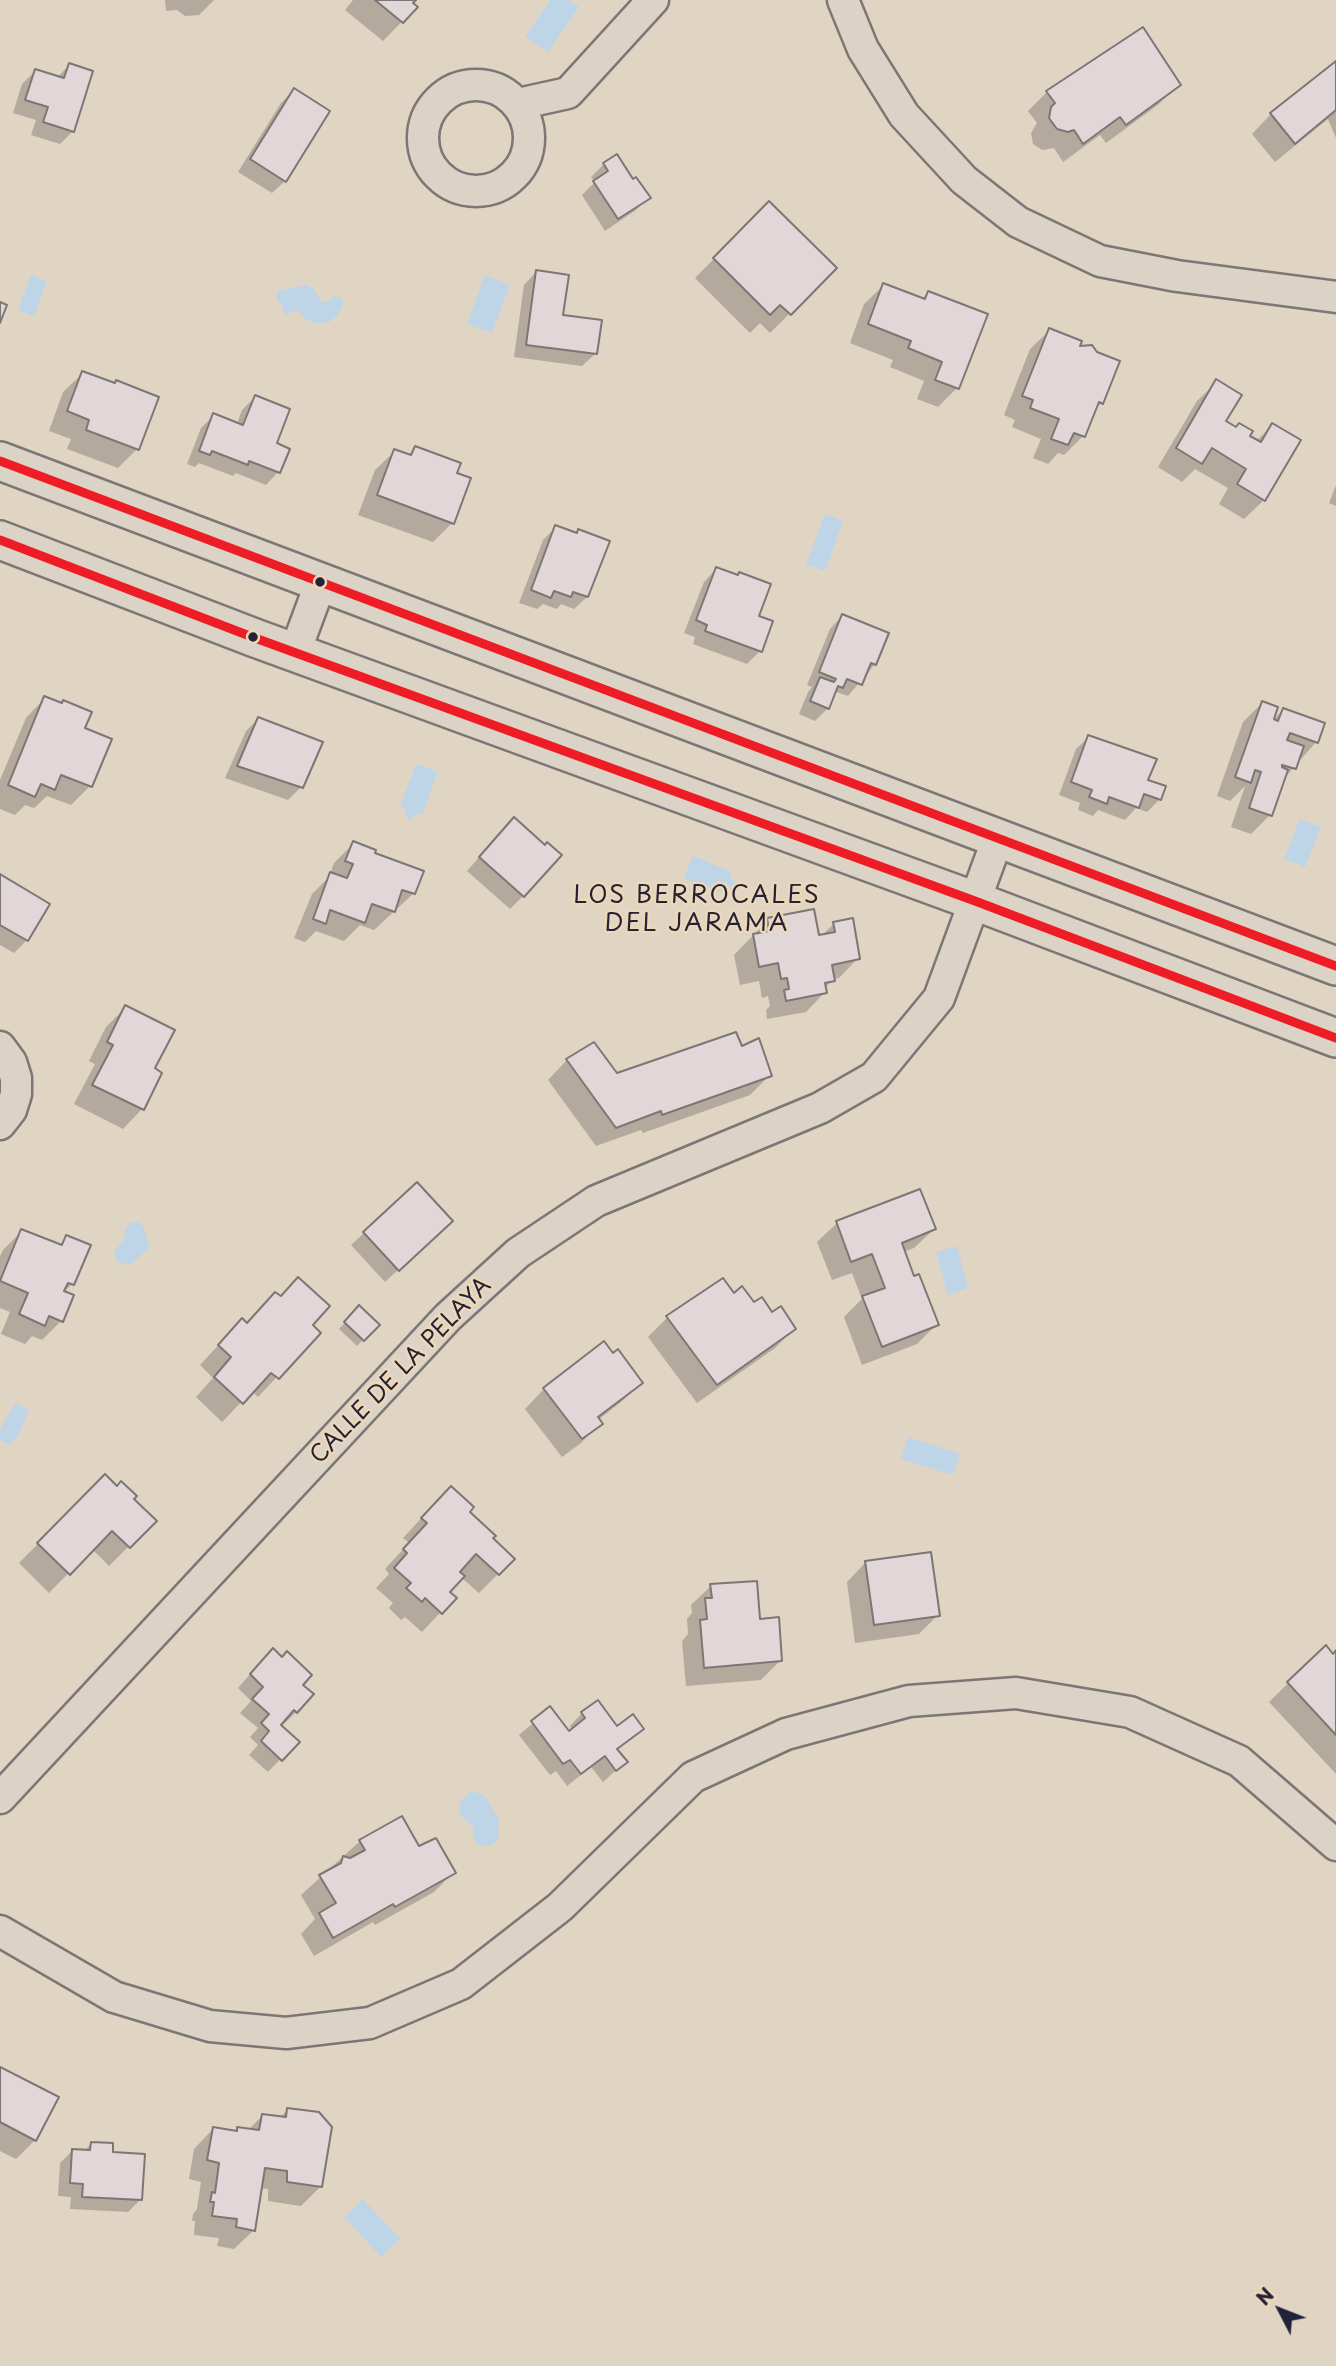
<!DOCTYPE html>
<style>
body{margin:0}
#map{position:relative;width:1336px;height:2366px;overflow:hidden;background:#e0d4c3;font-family:"Playpen Sans",sans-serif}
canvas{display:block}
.north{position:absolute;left:1245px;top:2275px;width:70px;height:70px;-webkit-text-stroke:5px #edd7b6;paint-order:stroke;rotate:312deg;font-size:19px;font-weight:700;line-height:28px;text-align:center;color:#22223b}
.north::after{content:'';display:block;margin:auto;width:24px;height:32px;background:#22223b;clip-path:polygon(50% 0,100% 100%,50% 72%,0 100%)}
</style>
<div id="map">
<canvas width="1336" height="2366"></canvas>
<div class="north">N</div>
</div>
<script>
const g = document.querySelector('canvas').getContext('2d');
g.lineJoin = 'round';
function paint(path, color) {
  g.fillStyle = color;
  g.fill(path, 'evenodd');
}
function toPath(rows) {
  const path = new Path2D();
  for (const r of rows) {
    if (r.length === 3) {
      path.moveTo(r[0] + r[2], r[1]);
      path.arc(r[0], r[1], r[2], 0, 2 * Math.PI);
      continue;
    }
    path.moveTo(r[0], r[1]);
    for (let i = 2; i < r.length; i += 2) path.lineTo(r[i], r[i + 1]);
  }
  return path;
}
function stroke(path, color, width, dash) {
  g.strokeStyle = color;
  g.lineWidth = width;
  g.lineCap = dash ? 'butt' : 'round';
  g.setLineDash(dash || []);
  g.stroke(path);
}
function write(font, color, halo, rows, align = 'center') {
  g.font = font + ' "Playpen Sans",sans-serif';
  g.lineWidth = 5;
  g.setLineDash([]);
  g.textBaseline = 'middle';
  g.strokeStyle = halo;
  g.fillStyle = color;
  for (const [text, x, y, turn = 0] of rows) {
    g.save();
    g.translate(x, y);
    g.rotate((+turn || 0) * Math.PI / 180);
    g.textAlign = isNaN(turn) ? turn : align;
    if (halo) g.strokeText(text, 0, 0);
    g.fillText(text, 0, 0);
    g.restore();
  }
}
paint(toPath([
 [550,0,569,0,579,7,548,52,525,37],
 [31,275,47,281,34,316,18,310],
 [485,275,510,285,492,333,467,324],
 [306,285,314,289,322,302,327,302,333,296,341,298,343,304,338,315,329,322,315,323,305,319,297,310,285,315,283,312,282,305,276,299,278,291],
 [825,514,843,521,825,571,806,564],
 [416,764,438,772,422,815,418,813,410,820,405,816,405,808,400,806],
 [1300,819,1321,827,1305,867,1284,859],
 [693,856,732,872,729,878,735,881,732,888,727,886,724,894,684,878],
 [131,1222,138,1222,144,1227,149,1248,132,1264,124,1265,117,1261,114,1252,124,1239,125,1229],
 [957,1246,968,1288,948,1295,936,1252],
 [15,1403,29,1410,19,1434,11,1445,0,1440,0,1429],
 [908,1437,960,1454,953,1475,901,1459],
 [470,1791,484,1795,499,1819,498,1840,490,1846,479,1846,474,1840,473,1827,460,1815,459,1803],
 [363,2199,400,2239,381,2257,344,2217]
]), '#bed5e8');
paint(toPath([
 [165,0,214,0,199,15,185,16,177,10,166,11],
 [353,0,414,0,411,3,416,7,383,41,345,10],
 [1336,63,1336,138,1328,119,1275,162,1252,134,1271,114],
 [69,65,73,131,60,144,31,135,36,120,13,113,22,84,35,71,57,78],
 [1178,84,1159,104,1106,143,1100,135,1063,162,1054,148,1042,150,1033,144,1031,133,1037,123,1028,111,1047,92],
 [294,90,285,181,272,193,238,172,281,103],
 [604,164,648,198,636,210,605,231,582,195,595,182,591,177],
 [769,203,835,268,770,333,760,323,750,333,695,278],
 [536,272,562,316,595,354,582,366,514,357,524,285],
 [884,285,921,299,928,293,957,388,938,407,917,399,924,381,890,367,893,360,850,343,864,304],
 [1050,330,1077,349,1086,345,1092,347,1096,354,1101,403,1094,410,1083,436,1064,455,1058,453,1048,464,1033,458,1041,439,1012,427,1015,420,1004,415,1030,349],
 [83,373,137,449,118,468,67,449,71,439,49,431,63,392],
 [1217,382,1224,422,1256,441,1273,425,1264,500,1244,519,1219,504,1228,488,1195,469,1182,482,1158,467,1197,401],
 [255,397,275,444,278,472,266,485,236,473,233,476,199,463,195,467,187,464,201,428,214,415,237,424,242,410],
 [415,448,455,474,452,523,433,542,358,515,375,470,395,451,408,456],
 [1336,485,1336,506,1329,503],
 [556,527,576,534,579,531,587,597,574,609,561,604,557,609,543,604,537,609,519,603,543,540],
 [716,569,736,577,739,574,757,617,760,651,747,664,693,644,695,637,684,633,704,582],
 [842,616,875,664,848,696,837,692,832,698,828,708,815,721,799,714,808,692,812,687,807,685,830,629],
 [45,698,60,705,63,702,83,729,90,786,71,805,47,796,34,808,25,805,15,815,0,809,0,780,26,718],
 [1262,703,1271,722,1283,710,1323,724,1316,742,1282,781,1270,815,1251,834,1231,827,1245,786,1230,801,1217,796,1243,722],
 [258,719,301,787,288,800,225,778,246,731],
 [1089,737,1146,781,1160,799,1147,812,1136,808,1125,820,1098,810,1093,816,1078,810,1080,803,1059,795,1076,749],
 [501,832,523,896,510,909,467,871],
 [353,844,373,854,414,893,374,930,360,925,344,941,316,931,305,942,294,938,312,894,329,877,334,863],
 [0,876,48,904,27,940,14,953,0,945],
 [768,920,821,936,834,924,858,958,839,978,833,979,824,989,825,992,806,1012,767,1019,766,1010,770,1006,768,996,762,998,759,981,740,985,734,955],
 [125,1008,152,1069,160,1073,142,1109,123,1129,74,1104,95,1064,89,1061,106,1027],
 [741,1048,770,1075,750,1095,643,1133,641,1130,596,1146,548,1080,567,1060,616,1076],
 [837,1223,934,1229,914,1248,903,1252,913,1279,937,1324,917,1344,862,1365,844,1317,862,1299,852,1273,832,1280,817,1242],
 [22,1231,58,1246,67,1237,72,1284,64,1292,61,1321,42,1340,32,1336,25,1344,1,1334,10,1312,0,1308,0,1256,3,1250],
 [364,1233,438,1233,385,1282,351,1245],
 [733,1295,794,1329,775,1348,697,1403,648,1337,667,1318],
 [359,1308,377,1325,357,1346,339,1329],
 [246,1324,310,1325,318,1333,258,1397,252,1391,222,1422,196,1397,213,1378,200,1365,223,1340],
 [641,1383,621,1402,598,1420,600,1423,581,1443,562,1457,525,1409,544,1389],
 [105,1476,154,1521,109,1566,92,1549,49,1593,19,1563],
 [432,1507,467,1512,513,1559,479,1593,462,1578,448,1592,454,1598,422,1632,405,1617,401,1620,389,1608,393,1603,376,1588,389,1574,385,1569,409,1543,403,1538],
 [866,1562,938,1615,919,1634,855,1643,847,1582],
 [711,1586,759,1621,781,1660,761,1680,686,1686,682,1641,688,1634,687,1619,692,1613,691,1605],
 [1325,1647,1332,1656,1336,1651,1336,1774,1269,1702],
 [260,1663,296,1712,284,1724,281,1722,278,1725,297,1742,268,1772,249,1755,258,1745,250,1737,258,1728,240,1713,251,1701,238,1688],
 [550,1709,568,1733,572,1730,570,1726,582,1713,617,1728,642,1729,616,1751,625,1762,603,1782,591,1767,567,1786,556,1771,550,1775,519,1735],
 [360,1841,419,1849,453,1873,434,1892,375,1925,373,1922,314,1956,301,1934,315,1919,301,1895],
 [0,2069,35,2140,16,2159,0,2151],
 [288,2109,320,2187,301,2206,268,2201,268,2189,260,2188,254,2230,234,2249,217,2246,219,2238,194,2235,195,2221,192,2221,193,2214,197,2209,201,2182,189,2179,194,2149,213,2129,234,2132,238,2128,248,2130,263,2115,280,2118],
 [92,2143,111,2153,140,2200,128,2212,70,2209,71,2197,58,2196,60,2163,73,2150,84,2151]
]), '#0003');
const building = toPath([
 [375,0,416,0,413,3,418,7,403,23,375,0],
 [1143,27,1181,85,1126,125,1120,117,1083,144,1074,130,1068,132,1057,129,1049,118,1051,107,1055,103,1046,91,1143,27],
 [1336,61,1336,110,1295,144,1270,113,1336,61],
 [69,63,93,71,74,132,43,122,48,107,25,100,35,69,64,78,69,63],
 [294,88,330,111,286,182,250,159,294,88],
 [617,154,633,179,636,177,651,198,618,219,593,181,608,171,603,163,617,154],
 [769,201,837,268,791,315,780,305,770,315,713,258,769,201],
 [536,270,569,275,563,315,602,320,597,354,526,345,536,270],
 [883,283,925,299,928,291,988,314,959,389,935,380,942,362,908,348,911,341,868,324,883,283],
 [0,302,7,305,0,323,0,302],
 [1049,328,1082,341,1080,346,1092,345,1097,352,1120,361,1103,404,1099,402,1085,437,1074,433,1068,445,1051,439,1059,419,1030,408,1033,400,1022,396,1049,328],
 [82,371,115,383,116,380,159,397,139,450,86,430,89,420,67,411,82,371],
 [1216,379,1242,395,1226,421,1236,427,1239,423,1253,431,1250,436,1261,442,1272,423,1301,440,1265,501,1237,484,1246,469,1212,448,1202,464,1176,448,1216,379],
 [255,395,290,409,277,443,290,449,280,473,249,461,248,465,212,451,210,455,199,451,213,413,243,425,255,395],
 [415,446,461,463,457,473,471,478,454,524,377,495,394,449,411,455,415,446],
 [555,525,577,533,578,529,610,541,588,597,573,592,571,597,554,591,551,598,531,590,555,525],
 [716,567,738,575,739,572,771,584,759,616,773,621,762,652,705,631,707,625,696,620,716,567],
 [842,614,889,633,876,665,871,663,862,685,847,679,843,688,838,686,829,709,810,701,820,677,834,682,836,679,819,672,842,614],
 [44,696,62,703,63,700,92,712,85,728,112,739,92,787,61,775,55,790,41,784,35,797,8,785,44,696],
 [1262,701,1278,707,1274,719,1278,721,1283,708,1325,723,1318,743,1290,733,1287,740,1304,746,1296,769,1282,765,1282,767,1288,770,1272,816,1249,808,1261,772,1255,770,1251,783,1235,777,1262,701],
 [258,717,323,742,303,788,237,766,258,717],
 [1088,735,1157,759,1148,780,1166,786,1161,800,1144,794,1139,808,1109,797,1107,804,1089,797,1092,790,1071,782,1088,735],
 [514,817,545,845,547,842,562,855,524,897,479,857,514,817],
 [353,841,376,850,375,853,424,871,415,894,402,890,395,912,372,904,365,923,330,910,326,924,313,919,330,872,347,878,353,864,345,861,353,841],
 [0,874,50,904,28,941,0,925,0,874],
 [814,909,819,935,835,932,833,922,853,918,860,959,832,965,835,981,825,983,827,993,786,1001,784,990,789,989,787,978,781,979,778,963,759,967,753,934,769,931,767,918,814,909],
 [125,1005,175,1030,155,1068,162,1073,144,1110,92,1085,113,1045,107,1042,125,1005],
 [736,1032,742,1046,759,1038,772,1076,662,1115,661,1111,616,1128,566,1059,594,1042,617,1073,736,1032],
 [417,1182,453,1221,399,1271,363,1232,417,1182],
 [920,1189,936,1229,902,1243,914,1276,919,1274,939,1325,882,1347,862,1296,885,1288,872,1254,851,1262,836,1221,920,1189],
 [21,1229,62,1245,66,1235,91,1245,74,1285,68,1283,64,1291,74,1295,63,1322,49,1316,45,1326,19,1314,28,1293,0,1281,21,1229],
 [298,1277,330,1306,313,1325,321,1333,279,1379,271,1373,243,1404,214,1377,231,1357,218,1345,242,1318,247,1323,275,1292,281,1296,298,1277],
 [723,1278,734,1293,742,1286,754,1302,762,1297,772,1312,781,1306,796,1329,717,1385,666,1316,723,1278],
 [359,1305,380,1325,364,1341,344,1322,359,1305],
 [604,1341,613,1353,618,1349,643,1383,598,1417,603,1424,582,1439,543,1388,604,1341],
 [105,1474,117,1486,121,1481,137,1496,134,1499,157,1521,130,1548,112,1531,70,1575,37,1543,105,1474],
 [451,1486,474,1507,470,1512,496,1536,493,1538,515,1559,499,1575,476,1554,460,1572,465,1576,450,1592,457,1598,442,1614,425,1598,422,1602,406,1588,411,1583,394,1568,407,1553,403,1549,427,1523,421,1518,451,1486],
 [931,1552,940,1616,874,1625,865,1561,931,1552],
 [757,1581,760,1619,779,1617,782,1661,704,1668,700,1620,707,1619,705,1598,712,1598,710,1584,757,1581],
 [1326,1645,1333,1654,1336,1650,1336,1735,1287,1682,1326,1645],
 [273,1648,282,1657,287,1651,312,1675,303,1685,314,1694,297,1713,294,1710,281,1725,300,1742,282,1761,261,1741,269,1731,261,1723,269,1714,252,1699,263,1687,250,1674,273,1648],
 [598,1700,617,1726,633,1714,644,1729,617,1749,628,1762,616,1771,605,1756,581,1774,570,1760,563,1764,531,1721,550,1706,569,1731,585,1718,581,1712,598,1700],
 [402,1816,419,1846,436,1838,456,1873,395,1907,393,1904,333,1938,319,1913,336,1903,319,1875,341,1863,343,1856,350,1858,365,1850,359,1840,402,1816],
 [0,2067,59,2097,36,2141,0,2122,0,2067],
 [287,2108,319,2112,332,2127,322,2187,287,2182,287,2171,265,2168,255,2231,236,2227,237,2219,212,2216,214,2202,210,2202,212,2192,215,2193,219,2163,207,2160,213,2127,237,2131,237,2127,259,2130,262,2114,286,2117,287,2108],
 [91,2142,113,2143,113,2152,145,2154,142,2200,82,2197,83,2184,70,2183,72,2149,90,2150,91,2142]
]);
paint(building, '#e1d7d8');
stroke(building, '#7c7674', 2);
const minor = toPath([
 [843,0,863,49,904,115,964,180,1018,222,1100,261,1177,276,1336,297],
 [476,138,53],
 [518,104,568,93,653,0],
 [295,652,321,582],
 [0,1047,11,1062,16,1078,16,1094,11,1110,0,1124],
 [0,1798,448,1317,518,1253,596,1201,820,1108,874,1077,939,998,998,838],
 [0,1931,114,1997,210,2026,286,2033,370,2023,461,1984,560,1907,693,1777,786,1734,909,1701,1016,1693,1130,1712,1239,1761,1336,1845]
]);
const tertiary = toPath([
 [0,461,1336,966],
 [0,540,255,638,975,901,1336,1038]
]);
stroke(minor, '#7c7674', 35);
stroke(tertiary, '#7c7674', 42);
stroke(minor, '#dcd3c7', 30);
stroke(tertiary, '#dcd3c7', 37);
stroke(toPath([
 [0,461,1336,966],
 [0,540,255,638,975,901,1336,1038]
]), '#ee1c25', 9);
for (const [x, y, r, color] of [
 [320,582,6,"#22223b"],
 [253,637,6,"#22223b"]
]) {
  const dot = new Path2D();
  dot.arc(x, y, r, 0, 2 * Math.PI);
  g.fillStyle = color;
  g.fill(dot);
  stroke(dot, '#edd7b6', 2.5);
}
write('23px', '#22223b', '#edd7b6', [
 ["CALLE DE LA PELAYA",401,1371,-46]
]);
g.letterSpacing = '2px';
write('24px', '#22223b', '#edd7b6', [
 ["LOS BERROCALES",697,896],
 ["DEL JARAMA",697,924]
]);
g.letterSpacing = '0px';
</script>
